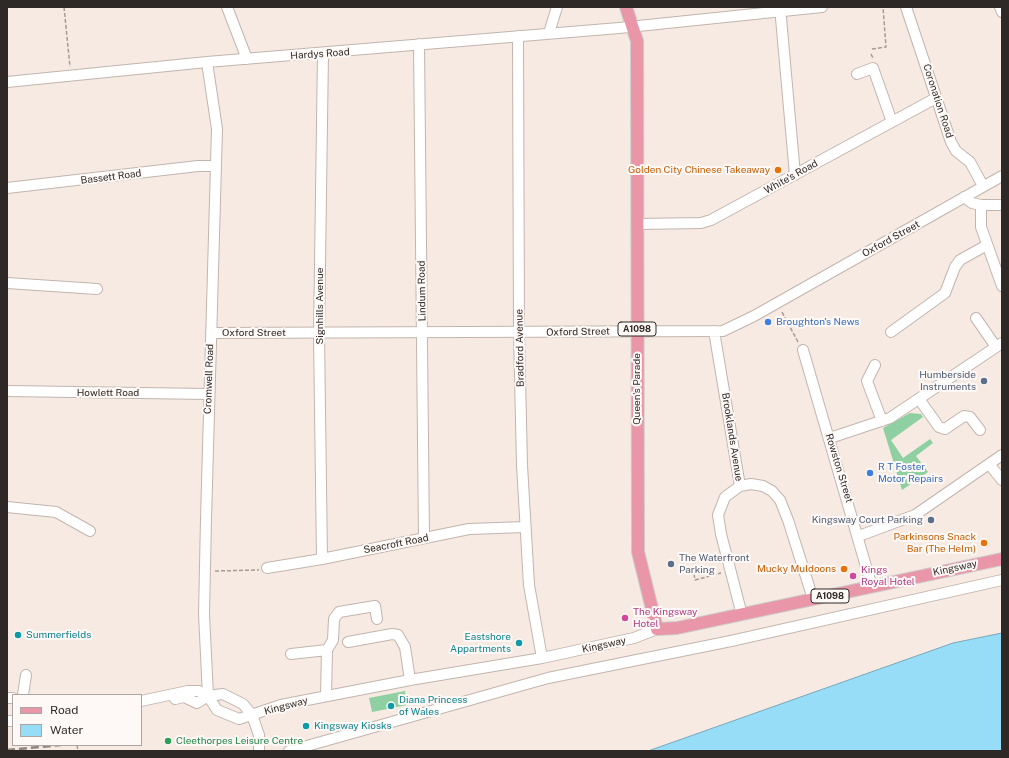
<!DOCTYPE html>
<style>
body{margin:0}
#map{position:relative;width:1009px;height:758px;overflow:hidden;background:#f7eae2;font-family:"Public Sans",sans-serif}
canvas{display:block}
.frame{position:absolute;inset:0;border:8px solid #2e2926;pointer-events:none}
.legend{position:absolute;left:12px;top:694px;width:130px;height:52px;box-sizing:border-box;background:#fef9f6;border:1px solid #aba6a3;margin:0;padding:5px 7px;list-style:none;font-size:12px;color:#2e2926}
.legend li{display:flex;align-items:center;gap:8px;height:20px}
.legend b{width:20px;border:1px solid #aba6a3}
</style>
<div id="map">
<canvas width="1009" height="758"></canvas>
<div class="frame"></div>
<ul class="legend">
<li><b style="height:5px;background:#ea96a9"></b>Road</li>
<li><b style="height:11px;background:#97ddf8"></b>Water</li>
</ul>
</div>
<script>
const g = document.querySelector('canvas').getContext('2d');
g.lineJoin = 'round';
function paint(path, color) {
  g.fillStyle = color;
  g.fill(path, 'evenodd');
}
function toPath(rows) {
  const path = new Path2D();
  for (const r of rows) {
    path.moveTo(r[0], r[1]);
    for (let i = 2; i < r.length; i += 2) path.lineTo(r[i], r[i + 1]);
  }
  return path;
}
function stroke(path, color, width, dash) {
  g.strokeStyle = color;
  g.lineWidth = width;
  g.lineCap = dash ? 'butt' : 'round';
  g.setLineDash(dash || []);
  g.stroke(path);
}
function write(font, color, halo, rows, align = 'center') {
  g.font = font + ' "Public Sans",sans-serif';
  g.lineWidth = 4;
  g.setLineDash([]);
  g.textBaseline = 'middle';
  g.strokeStyle = halo;
  g.fillStyle = color;
  for (const [text, x, y, turn = 0] of rows) {
    g.save();
    g.translate(x, y);
    g.rotate((+turn || 0) * Math.PI / 180);
    g.textAlign = isNaN(turn) ? turn : align;
    if (halo) g.strokeText(text, 0, 0);
    g.fillText(text, 0, 0);
    g.restore();
  }
}
paint(toPath([
 [910,413,921,414,923,417,891,440,903,458,930,439,933,443,916,456,928,472,902,490,883,428],
 [405,691,407,705,372,712,369,698]
]), '#8ed0a1');
const water = toPath([
 [1002,633,1002,751,648,751,953,643,1002,633]
]);
paint(water, '#97ddf8');
stroke(water, '#78a7b9', 1);
const minor = toPath([
 [227,7,247,59],
 [780,7,795,175],
 [906,7,951,142,956,151,970,162,983,186],
 [1000,7,1002,12],
 [549,33,557,7],
 [518,36,519,333,522,465,529,585,542,658],
 [419,44,424,538],
 [207,62,217,129,206,519,204,614,208,696],
 [857,74,873,68,892,122],
 [7,82,207,62,619,28,822,7],
 [7,188,198,166,216,166],
 [964,197,972,203,981,205,1002,205],
 [981,205,981,227,1002,286],
 [638,224,701,223,711,220,936,98],
 [7,283,97,289],
 [976,318,996,347],
 [714,331,740,486],
 [891,332,945,293,955,267,960,260,987,245],
 [211,333,723,331,754,316,1002,176],
 [803,350,872,587],
 [875,365,867,381,882,421],
 [7,391,208,394],
 [919,399,939,427,945,429,964,416,970,417,980,430],
 [830,438,890,418,1002,343],
 [989,464,1002,480],
 [7,507,56,512,90,531],
 [859,536,915,515,1002,455],
 [322,559,319,334,323,53],
 [267,568,322,559,469,529,525,527],
 [742,615,721,534,718,515,725,497,740,486,751,484,763,486,772,491,780,500,788,520,813,599],
 [348,642,392,634,398,635,405,647,410,680],
 [327,650,333,640,334,619,339,612,375,606,377,619],
 [291,654,327,650,326,696],
 [23,695,26,675],
 [7,698,13,698],
 [175,699,184,697,197,703,208,696,223,694,243,704,252,715,259,735,259,751],
 [141,701,188,691,199,691,208,696,217,710,239,719,281,705,410,680,542,658,634,638,657,629],
 [7,721,13,721],
 [289,751,548,678,731,641,1002,580]
]);
const major = toPath([
 [626,7,637,41,638,552,657,629,677,628,1002,559]
]);
stroke(minor, '#c2b5ae', 12);
stroke(major, '#cdcccb', 14);
stroke(toPath([
 [64,7,70,67],
 [872,49,886,47,883,7],
 [871,54,873,58],
 [782,312,798,342],
 [215,571,259,570],
 [694,574,695,580,721,573],
 [77,745,78,751]
]), '#a59b95', 1.5, [4, 2]);
stroke(minor, '#fff', 10);
stroke(major, '#ea96a9', 12);
stroke(toPath([
 [7,750,61,745]
]), '#8f8680', 2.5, [8, 4]);
for (const [x, y, r, color] of [
 [778,170,4,"#e8710a"],
 [768,322,4,"#3f7fe0"],
 [984,381,4,"#5c6f8a"],
 [870,473,4,"#3f7fe0"],
 [931,520,4,"#5c6f8a"],
 [984,543,4,"#e8710a"],
 [671,564,4,"#5c6f8a"],
 [844,569,4,"#e8710a"],
 [853,576,4,"#d1479c"],
 [625,618,4,"#d1479c"],
 [18,635,4,"#0f9aa8"],
 [519,643,4,"#0f9aa8"],
 [391,706,4,"#0f9aa8"],
 [306,726,4,"#0f9aa8"],
 [168,741,4,"#2e9e5b"]
]) {
  const dot = new Path2D();
  dot.arc(x, y, r, 0, 2 * Math.PI);
  g.fillStyle = color;
  g.fill(dot);
  stroke(dot, '#fef9f6', 1.5);
}
for (const [x, y, w] of [
 [637,329,38],
 [830,596,38]
]) {
  const box = new Path2D();
  box.roundRect(x - w / 2, y - 7, w, 14, 3);
  g.fillStyle = '#fef9f6';
  g.fill(box);
  stroke(box, '#2e2926', 1);
}
write('bold 9px', '#2e2926', null, [
 ["A1098",637,329],
 ["A1098",830,596]
]);
write('10px', '#2e2926', '#fef9f6', [
 ["Hardys Road",320,54,-4],
 ["Coronation Road",938,101,72],
 ["Bassett Road",111,177,-7],
 ["White's Road",791,177,-29],
 ["Oxford Street",891,239,-29],
 ["Lindum Road",422,291,-91],
 ["Signhills Avenue",320,306,-90],
 ["Oxford Street",578,332,-1],
 ["Oxford Street",254,333],
 ["Bradford Avenue",520,348,-91],
 ["Cromwell Road",209,379,-88],
 ["Queen's Parade",637,389,-90],
 ["Howlett Road",108,393],
 ["Brooklands Avenue",732,437,81],
 ["Rowston Street",839,468,73],
 ["Seacroft Road",396,544,-11],
 ["Kingsway",955,568,-12],
 ["Kingsway",604,645,-12],
 ["Kingsway",286,706,-15]
]);
write('10px', '#c56008', '#fef9f6', [
 ["Golden City Chinese Takeaway",770,170],
 ["Parkinsons Snack",976,537],
 ["Bar (The Helm)",976,549],
 ["Mucky Muldoons",836,569]
], 'right');
write('10px', '#366cbe', '#fef9f6', [
 ["Broughton's News",776,322],
 ["R T Foster",878,467],
 ["Motor Repairs",878,479]
], 'left');
write('10px', '#4e5e75', '#fef9f6', [
 ["Humberside",976,375],
 ["Instruments",976,387],
 ["Kingsway Court Parking",923,520],
 ["The Waterfront",679,558,"left"],
 ["Parking",679,570,"left"]
], 'right');
write('10px', '#b23c85', '#fef9f6', [
 ["Kings",861,570],
 ["Royal Hotel",861,582],
 ["The Kingsway",633,612],
 ["Hotel",633,624]
], 'left');
write('10px', '#0d838f', '#fef9f6', [
 ["Summerfields",26,635],
 ["Eastshore",511,637,"right"],
 ["Appartments",511,649,"right"],
 ["Diana Princess",399,700],
 ["of Wales",399,712],
 ["Kingsway Kiosks",314,726]
], 'left');
write('10px', '#27864d', '#fef9f6', [
 ["Cleethorpes Leisure Centre",176,741]
], 'left');
</script>
